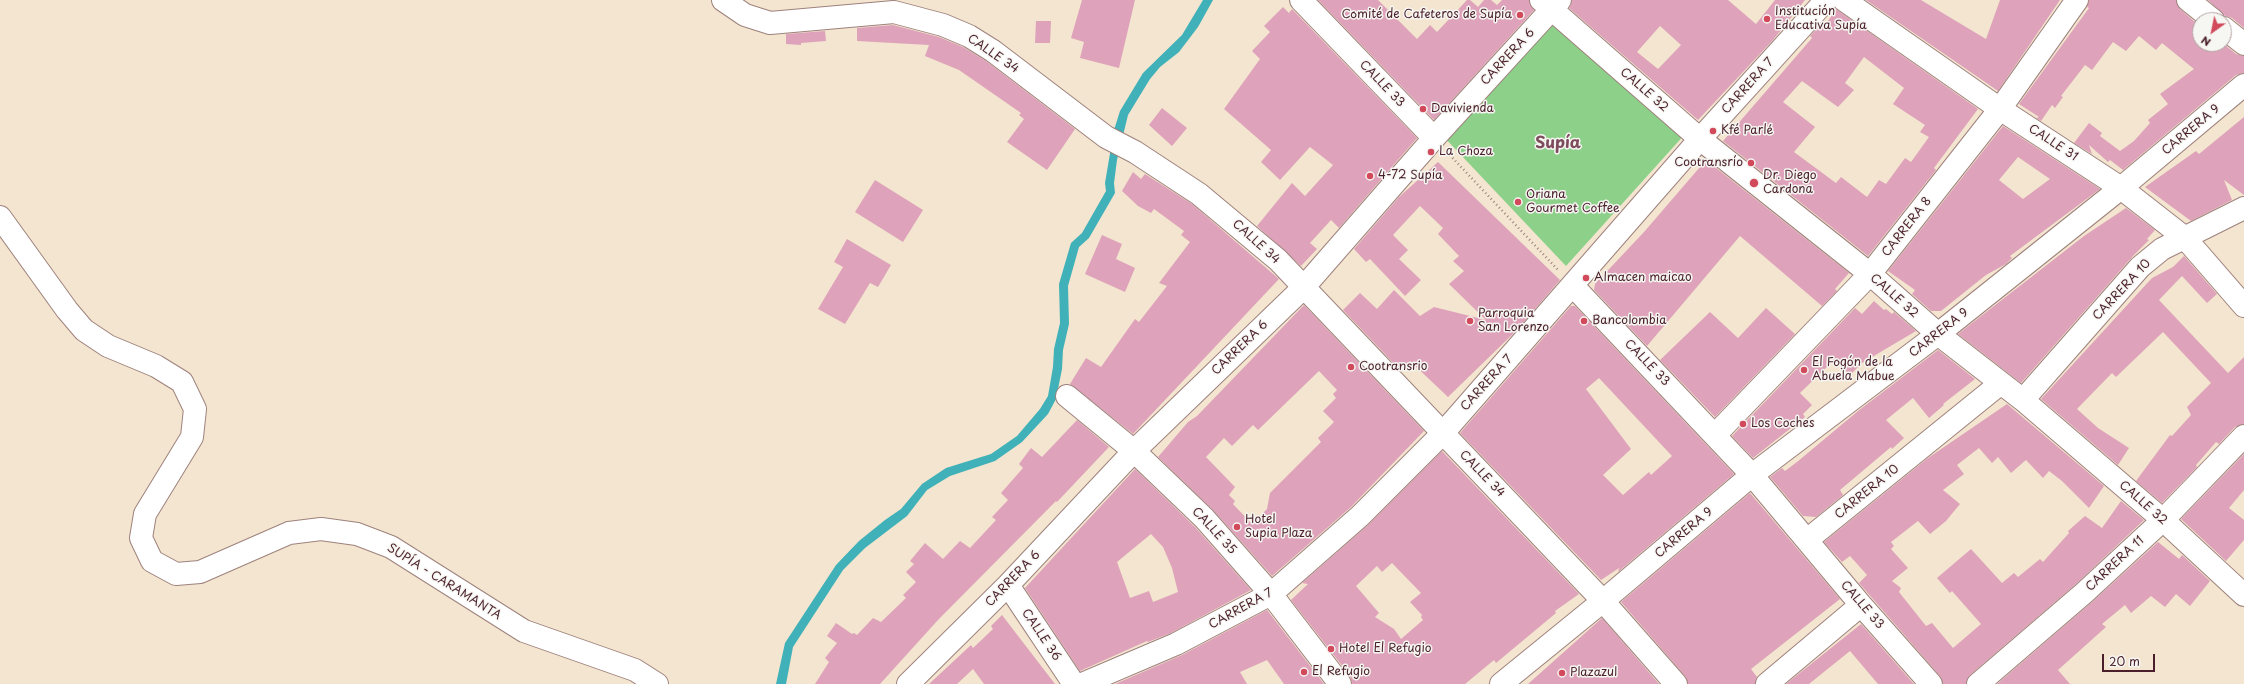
<!DOCTYPE html>
<meta charset="utf-8">
<style>
body{margin:0}
#map{position:relative;width:2244px;height:684px;overflow:hidden;background:#f3e5cf;font-family:"Playpen Sans",sans-serif}
canvas{display:block}
.north{position:absolute;left:2192px;top:12px;width:40px;height:40px;box-sizing:border-box;background:#f6f6f2;border:1px solid #b1a0a2;border-radius:50%;rotate:213deg;font-size:11px;font-weight:700;line-height:16px;text-align:center;color:#4a1f2b}
.north::after{content:'';display:block;margin:auto;width:14px;height:18px;background:#d1495b;clip-path:polygon(50% 0,100% 100%,50% 72%,0 100%)}
.scale{position:absolute;left:2102px;top:654px;width:53px;height:18px;box-sizing:border-box;border:2px solid #4a1f2b;border-top:0;padding-left:5px;font-size:12px;line-height:14px;white-space:nowrap;color:#4a1f2b;-webkit-text-stroke:3px #f6f6f2;paint-order:stroke}
</style>
<div id="map">
<canvas width="2244" height="684"></canvas>
<div class="north">N</div>
<div class="scale">20 m</div>
</div>
<script>
const g = document.querySelector('canvas').getContext('2d');
g.lineJoin = 'round';
function paint(path, color) {
  g.fillStyle = color;
  g.fill(path, 'evenodd');
}
function toPath(rows) {
  const path = new Path2D();
  for (const r of rows) {
    path.moveTo(r[0], r[1]);
    for (let i = 2; i < r.length; i += 2) path.lineTo(r[i], r[i + 1]);
  }
  return path;
}
function stroke(path, color, width, dash) {
  g.strokeStyle = color;
  g.lineWidth = width;
  g.lineCap = dash ? 'butt' : 'round';
  g.setLineDash(dash || []);
  g.stroke(path);
}
function write(font, color, halo, rows, align = 'center') {
  g.font = font + ' "Playpen Sans",sans-serif';
  g.lineWidth = 3;
  g.setLineDash([]);
  g.textBaseline = 'middle';
  g.strokeStyle = halo;
  g.fillStyle = color;
  for (const [text, x, y, turn = 0] of rows) {
    g.save();
    g.translate(x, y);
    g.rotate((+turn || 0) * Math.PI / 180);
    g.textAlign = isNaN(turn) ? turn : align;
    if (halo) g.strokeText(text, 0, 0);
    g.fillText(text, 0, 0);
    g.restore();
  }
}
paint(toPath([
 [1551,19,1686,133,1566,266,1443,136]
]), '#8cd089');
paint(toPath([
 [1203,0,1213,0,1198,27,1179,52,1160,67,1150,79,1128,115,1117,160,1114,183,1115,193,1089,238,1079,247,1068,286,1069,324,1063,350,1062,369,1056,399,1048,414,1022,442,995,461,950,476,927,490,907,516,865,548,843,570,793,647,786,684,776,684,785,643,836,565,859,541,885,520,901,509,922,484,946,468,991,454,1017,436,1040,409,1048,396,1053,367,1054,349,1060,323,1059,284,1071,243,1082,233,1106,191,1105,183,1114,130,1120,111,1143,73,1182,35]
]), '#40b1b8');
paint(toPath([
 [1082,0,1135,0,1119,68,1080,58,1084,42,1071,38],
 [1318,0,1378,0,1417,39,1430,25,1437,32,1467,0,1470,0,1478,7,1484,0,1491,0,1497,5,1502,0,1529,0,1534,10,1434,120],
 [1572,0,1728,0,1756,24,1775,0,1805,0,1773,40,1698,120,1569,8],
 [1660,26,1681,45,1658,69,1637,52],
 [1866,0,1921,0,1986,39,2000,0,2060,0,1998,91],
 [2089,0,2176,0,2180,9,2200,26,2200,44,2224,44,2236,54,2244,56,2244,73,2236,75,2123,170,2110,160,2108,162,2089,145,2092,154,2074,143,2089,123,2102,133,2100,136,2120,151,2134,141,2150,123,2148,120,2168,104,2160,94,2194,69,2162,43,2156,50,2139,36,2126,51,2113,42,2092,70,2085,65,2061,96,2063,97,2055,108,2052,105,2041,121,2036,118,2039,117,2019,104,2089,8,2087,7],
 [2208,0,2244,0,2244,28,2232,18,2225,16],
 [1283,7,1289,13,1292,9,1417,138,1339,228,1331,220,1310,243,1317,249,1301,266,1257,226,1292,183,1305,196,1333,165,1310,147,1280,180,1261,162,1271,150,1224,109,1260,59,1252,51,1270,32,1264,26],
 [1836,9,1978,109,1934,168,1936,170,1868,256,1723,141,1812,38,1810,36,1823,22,1826,24],
 [1864,57,1904,88,1893,104,1925,125,1920,132,1929,137,1911,162,1905,158,1886,184,1879,180,1867,197,1841,177,1836,183,1794,152,1815,127,1783,102,1802,81,1838,107,1854,90,1845,83],
 [1036,21,1051,21,1050,43,1035,43],
 [893,25,939,37,963,47,986,61,1075,129,1047,170,1007,142,1024,119,1019,115,1021,113,959,70,925,56,929,45,857,41,857,28],
 [825,31,826,41,801,43,801,45,786,44,786,34],
 [1162,108,1187,128,1172,146,1149,125],
 [2244,117,2244,195,2224,180,2232,200,2191,221,2145,187,2196,151,2199,154],
 [2003,126,2100,189,2010,256,2012,258,2006,264,1986,275,1941,311,1931,311,1912,294,1915,290,1888,271],
 [2018,157,2050,179,2023,199,1999,180],
 [1706,160,1849,273,1835,289,1837,291,1822,306,1740,236,1647,346,1594,290,1595,284,1644,232],
 [1438,162,1560,280,1517,330,1448,397,1410,361,1400,370,1343,310,1360,293,1377,309,1394,290,1420,316,1434,307,1486,320,1449,284,1464,271,1453,261,1459,256,1438,234,1443,228,1420,206,1393,235,1408,250,1399,259,1421,280,1405,296,1370,259,1366,262,1354,249,1399,197],
 [1133,172,1141,179,1145,174,1192,204,1279,279,1133,434,1070,384,1086,358,1101,367,1135,319,1139,322,1167,286,1159,283,1190,242,1181,235,1184,231,1154,209,1151,213,1138,206,1122,191],
 [875,180,923,210,903,242,855,212],
 [2126,208,2155,230,2147,239,2149,240,2133,256,2021,383,1958,334,2084,236],
 [1102,235,1122,244,1116,259,1135,268,1125,292,1085,274],
 [847,239,891,265,878,287,870,283,845,324,818,309,843,267,834,262],
 [2184,256,2217,294,2207,303,2182,276,2159,300,2228,373,2244,357,2244,424,2235,427,2219,444,2216,442,2196,465,2197,467,2162,503,2136,481,2170,435,2172,436,2191,415,2187,407,2211,383,2163,332,2116,377,2112,373,2077,409,2098,428,2129,448,2118,465,2041,399,2152,278,2173,267],
 [1874,301,1884,310,1886,309,1892,314,1894,312,1916,331,1862,363,1850,375,1834,360,1800,393,1812,405,1803,414,1805,417,1753,458,1732,436,1855,308,1862,314],
 [1304,305,1424,431,1351,507,1272,576,1213,510,1158,457,1188,422,1197,416],
 [1319,371,1337,390,1333,394,1336,398,1323,411,1334,422,1318,438,1321,442,1270,493,1267,509,1252,524,1233,504,1235,501,1229,495,1235,487,1206,457,1224,438,1232,446,1253,425,1258,430],
 [1571,306,1575,306,1734,474,1618,572,1619,568,1601,580,1460,433],
 [1599,378,1672,456,1651,475,1649,472,1623,495,1603,475,1631,449,1586,389],
 [1766,308,1795,334,1715,417,1660,360,1710,312,1738,338],
 [1938,350,1975,379,1943,404,1944,405,1929,418,1913,398,1886,420,1904,438,1892,449,1891,447,1840,490,1843,495,1816,517,1803,516,1770,477,1782,468,1785,471,1797,462,1858,411],
 [2007,404,2104,486,2089,508,2062,481,2049,471,2043,478,2026,460,2011,473,1998,457,1992,463,1979,448,1957,465,1964,474,1943,490,1960,504,1946,521,1930,534,1918,521,1891,542,1894,546,1891,549,1908,568,1892,581,1901,588,1899,592,1926,626,1932,623,1953,648,1981,624,1952,591,1950,593,1937,578,1971,549,2002,583,2014,573,2018,577,2040,559,2043,562,2069,533,2068,531,2085,516,2102,528,2121,501,2144,520,2076,584,1970,675,1966,684,1943,684,1940,676,1859,583,1867,575,1850,556,1842,562,1824,542,1928,458],
 [1077,420,1109,447,1057,502,1056,501,938,620,880,684,815,684,829,662,825,658,837,643,827,636,836,623,852,634,854,633,857,635,873,618,881,622,906,598,903,595,916,582,906,572,914,564,910,561,925,543,943,559,960,541,970,548,996,520,992,517,1008,500,1001,493,1023,468,1019,464,1031,448,1042,457],
 [1442,451,1579,594,1555,611,1556,613,1496,663,1494,660,1465,684,1352,684,1350,676,1291,600,1308,584,1302,583,1368,525],
 [1392,563,1421,593,1410,602,1422,615,1421,617,1423,620,1401,639,1394,629,1375,617,1379,613,1356,586,1377,566,1382,572],
 [2244,454,2244,490,2229,508,2244,520,2244,540,2226,561,2181,519],
 [1135,469,1195,527,1251,590,1171,633,1148,642,1147,641,1080,671,1025,588],
 [1151,534,1163,547,1172,568,1178,592,1153,602,1149,591,1130,598,1117,562],
 [1750,493,1840,599,1751,669,1757,677,1755,684,1688,684,1685,676,1621,602],
 [2158,542,2179,559,2182,555,2210,581,2190,606,2176,594,2165,607,2151,596,2131,613,2125,605,2102,624,2106,627,2058,670,2070,684,1997,684,2092,602],
 [1267,610,1324,684,1284,684,1267,660,1240,672,1247,684,1115,684,1182,655],
 [1002,615,1055,684,984,684,973,669,957,684,929,684,971,645,973,648,993,629,991,626],
 [1602,618,1659,684,1528,684,1574,643],
 [1861,624,1914,684,1878,684,1850,651,1809,684,1786,684]
]), '#dea3ba');
const minor = toPath([
 [723,0,745,15,770,23,894,12,943,25,969,36,993,51,1106,137,1135,152,1199,194,1278,260,1603,601,1676,684],
 [1301,0,1434,138],
 [1541,0,1700,139,1870,274,1938,334,2023,400,2163,520,2244,595],
 [1844,0,2000,109,2121,188,2185,238,2244,306],
 [2188,0,2213,20],
 [2224,28,2244,44],
 [1573,286,1752,475,1861,605,1931,684],
 [1067,396,1134,451,1204,518,1271,594],
 [2023,400,2140,267,2162,249,2244,208],
 [1715,435,1870,274,2000,109,2077,0],
 [1807,540,2001,383],
 [1008,585,1074,684],
 [908,684,1008,585,1134,451,1303,288,1434,138,1560,0],
 [1767,684,1861,605],
 [1978,684,2084,593,2163,520,2244,436]
]);
const major = toPath([
 [0,217,67,310,84,330,108,346,156,366,182,382,195,409,192,437,145,514,141,538,152,561,176,574,200,572,289,533,321,529,357,534,391,547,524,631,635,670,657,684],
 [1271,594,1340,684],
 [1082,684,1176,644,1271,594,1360,516,1443,433,1700,139,1826,0],
 [1501,684,1603,601,1752,475,1938,334,2121,188,2244,85]
]);
stroke(minor, '#9e827d', 24);
stroke(major, '#9e827d', 24);
stroke(toPath([
 [1447,152,1559,271]
]), '#9e827d', 2.5, [1, 3]);
stroke(minor, '#fff', 22);
stroke(major, '#fff', 22);
for (const [x, y, r, color] of [
 [1520,15,4,"#d1495b"],
 [1767,19,4,"#d1495b"],
 [1423,109,4,"#d1495b"],
 [1713,131,4,"#d1495b"],
 [1431,152,4,"#d1495b"],
 [1751,163,4,"#d1495b"],
 [1370,176,4,"#d1495b"],
 [1754,183,5,"#d1495b"],
 [1518,202,4,"#d1495b"],
 [1586,278,4,"#d1495b"],
 [1470,321,4,"#d1495b"],
 [1584,321,4,"#d1495b"],
 [1351,367,4,"#d1495b"],
 [1804,370,4,"#d1495b"],
 [1743,424,4,"#d1495b"],
 [1237,527,4,"#d1495b"],
 [1331,649,4,"#d1495b"],
 [1304,672,4,"#d1495b"],
 [1562,673,4,"#d1495b"]
]) {
  const dot = new Path2D();
  dot.arc(x, y, r, 0, 2 * Math.PI);
  g.fillStyle = color;
  g.fill(dot);
  stroke(dot, '#f6f6f2', 1.5);
}
write('12px', '#4a1f2b', '#f6f6f2', [
 ["Institución",1775,12],
 ["Educativa Supía",1775,26],
 ["Comité de Cafeteros de Supía",1512,15,"right"],
 ["Davivienda",1431,109],
 ["Kfé Parlé",1721,131],
 ["La Choza",1439,152],
 ["Cootransrío",1743,163,"right"],
 ["4-72 Supía",1378,176],
 ["Dr. Diego",1763,176],
 ["Cardona",1763,190],
 ["Oriana",1526,195],
 ["Gourmet Coffee",1526,209],
 ["Almacen maicao",1594,278],
 ["Parroquia",1478,314],
 ["San Lorenzo",1478,328],
 ["Bancolombia",1592,321],
 ["El Fogón de la",1812,363],
 ["Abuela Mabue",1812,377],
 ["Cootransrio",1359,367],
 ["Los Coches",1751,424],
 ["Hotel",1245,520],
 ["Supia Plaza",1245,534],
 ["Hotel El Refugio",1339,649],
 ["El Refugio",1312,672],
 ["Plazazul",1570,673]
], 'left');
write('12px', '#4a1f2b', '#f6f6f2', [
 ["CALLE 34",993,54,34],
 ["CARRERA 6",1508,57,-47],
 ["CALLE 33",1382,84,46],
 ["CARRERA 7",1748,86,-48],
 ["CALLE 32",1644,90,41],
 ["CARRERA 9",2191,130,-40],
 ["CALLE 31",2053,143,33],
 ["CARRERA 8",1907,227,-52],
 ["CALLE 34",1256,242,42],
 ["CARRERA 10",2122,290,-47],
 ["CALLE 32",1894,296,41],
 ["CARRERA 9",1939,333,-38],
 ["CARRERA 6",1240,348,-44],
 ["CALLE 33",1647,363,46],
 ["CARRERA 7",1487,383,-48],
 ["CALLE 34",1482,474,46],
 ["CARRERA 10",1867,492,-39],
 ["CALLE 32",2143,503,41],
 ["CALLE 35",1214,531,47],
 ["CARRERA 9",1684,533,-40],
 ["CARRERA 11",2115,564,-43],
 ["CARRERA 6",1013,579,-46],
 ["SUPÍA - CARAMANTA",444,582,32],
 ["CALLE 33",1862,605,49],
 ["CARRERA 7",1241,609,-29],
 ["CALLE 36",1041,635,56]
]);
write('bold 16px', '#7e4d5d', '#f6f6f2', [
 ["Supía",1558,144]
]);
</script>
